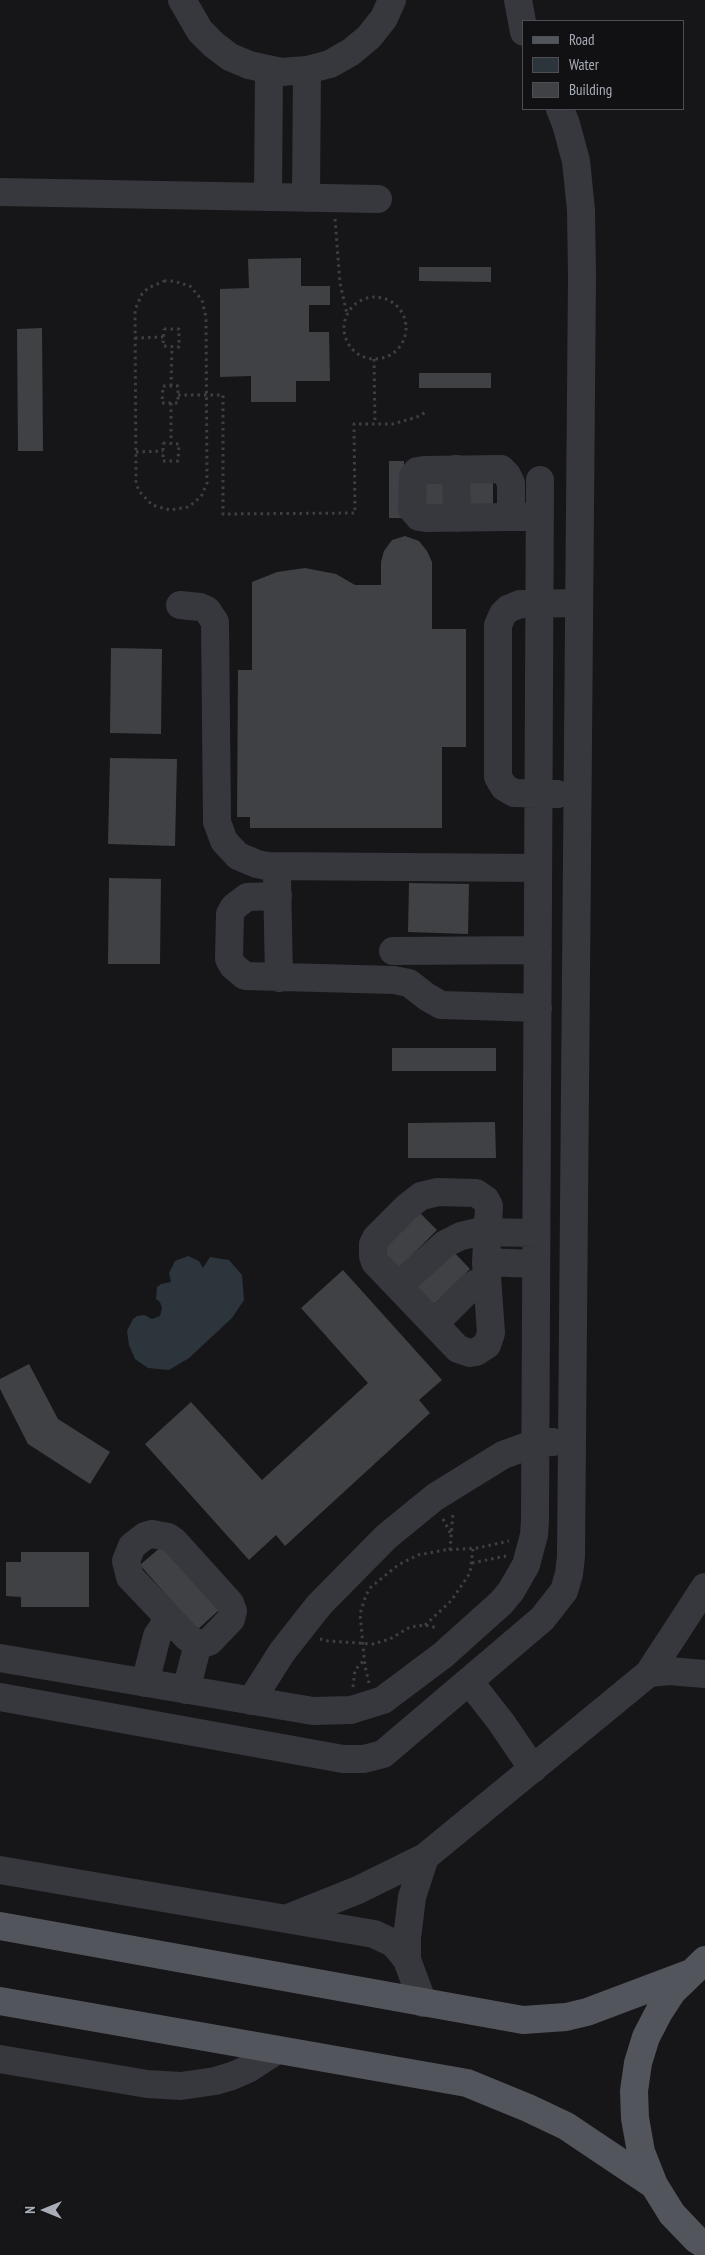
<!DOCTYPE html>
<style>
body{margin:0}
#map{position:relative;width:705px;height:2255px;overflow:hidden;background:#161618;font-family:"PT Sans Narrow",sans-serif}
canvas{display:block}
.legend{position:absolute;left:522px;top:20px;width:162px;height:90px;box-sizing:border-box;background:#111113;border:1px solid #4d4f55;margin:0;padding:6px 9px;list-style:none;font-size:15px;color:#a8adb8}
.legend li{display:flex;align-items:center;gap:10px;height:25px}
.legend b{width:25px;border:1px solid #4d4f55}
.north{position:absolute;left:20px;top:2185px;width:50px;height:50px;-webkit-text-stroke:4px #111113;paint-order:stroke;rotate:270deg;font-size:14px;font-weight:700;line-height:20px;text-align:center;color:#a8adb8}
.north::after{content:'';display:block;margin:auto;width:18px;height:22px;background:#a8adb8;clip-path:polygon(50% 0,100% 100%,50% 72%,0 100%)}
</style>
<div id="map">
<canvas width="705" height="2255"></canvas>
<ul class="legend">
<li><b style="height:6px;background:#53555c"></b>Road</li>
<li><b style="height:14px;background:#2c353c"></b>Water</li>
<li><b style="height:14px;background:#404145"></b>Building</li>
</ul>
<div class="north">N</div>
</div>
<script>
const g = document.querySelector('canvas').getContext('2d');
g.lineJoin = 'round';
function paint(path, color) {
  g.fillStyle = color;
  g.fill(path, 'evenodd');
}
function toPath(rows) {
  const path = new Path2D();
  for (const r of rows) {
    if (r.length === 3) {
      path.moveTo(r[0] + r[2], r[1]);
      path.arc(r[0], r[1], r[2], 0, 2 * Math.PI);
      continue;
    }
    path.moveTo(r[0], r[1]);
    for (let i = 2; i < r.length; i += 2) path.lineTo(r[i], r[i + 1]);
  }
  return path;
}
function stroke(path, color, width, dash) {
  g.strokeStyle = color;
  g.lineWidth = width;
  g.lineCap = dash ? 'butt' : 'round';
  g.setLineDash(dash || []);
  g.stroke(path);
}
paint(toPath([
 [188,1256,199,1261,203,1268,210,1257,229,1260,242,1275,244,1300,232,1318,189,1358,169,1370,148,1368,135,1359,129,1345,127,1331,133,1319,137,1316,144,1315,152,1319,160,1316,162,1308,160,1302,156,1299,157,1287,161,1284,171,1282,169,1273,175,1261]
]), '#2c353c');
paint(toPath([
 [301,258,301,286,330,286,330,305,309,305,309,332,329,332,330,381,296,381,296,402,251,402,251,376,220,377,220,289,249,288,248,259],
 [419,267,491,267,491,282,419,281],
 [42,328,43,451,18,451,17,329],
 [419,373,491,373,491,388,419,388],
 [389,461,404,461,404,518,389,518],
 [448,480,448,508,419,509,418,481],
 [463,482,493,482,493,509,464,510],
 [405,536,419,541,427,551,432,562,432,629,466,629,466,747,442,747,442,828,250,828,250,817,237,817,238,670,252,670,252,582,277,572,305,568,336,574,355,585,381,585,381,562,384,551,392,540],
 [111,648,162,649,161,734,110,733],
 [110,758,177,759,175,846,108,844],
 [109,878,161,879,160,964,108,964],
 [409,883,469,884,468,934,408,932],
 [392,1048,496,1048,496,1071,392,1071],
 [495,1122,496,1158,408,1158,408,1123],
 [417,1210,437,1230,396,1271,376,1250],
 [450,1248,470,1269,429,1309,409,1289],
 [343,1270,442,1380,419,1400,430,1413,285,1546,276,1535,249,1560,145,1444,191,1402,262,1480,368,1383,301,1308],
 [29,1364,58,1419,110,1452,90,1484,28,1444,0,1389,0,1379],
 [162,1546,219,1610,197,1630,140,1565],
 [21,1552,89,1552,89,1607,21,1607,21,1597,6,1596,6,1562,21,1562]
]), '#404145');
stroke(toPath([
 [335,219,340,283,347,314],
 [164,281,173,281,190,286,202,300,206,317,207,483,202,495,195,502,188,507,170,510,152,505,139,491,136,483,135,310,142,294,148,288,164,281],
 [375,328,31],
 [164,329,179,329,179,347,163,346,164,329],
 [135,338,163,337],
 [374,359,375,424],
 [163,386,178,386,178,403,162,403,163,386],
 [171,386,172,346],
 [178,395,223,395,223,514,355,513,354,424,393,424,417,417,428,411],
 [171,403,171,443],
 [163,443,179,444,178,461,163,461,163,443],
 [136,452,163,451],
 [443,1519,451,1534],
 [450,1550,453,1513],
 [472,1563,506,1556],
 [425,1625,451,1601,470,1573,473,1549],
 [320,1639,328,1641,373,1644,390,1639,410,1627,425,1625,438,1628],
 [369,1683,365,1666,360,1614,366,1595,371,1587,398,1565,418,1555,445,1550,477,1548,509,1541],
 [353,1687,355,1670,365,1659]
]), '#3d3f44', 3, [2.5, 4]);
stroke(toPath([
 [182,0,200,31,214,45,230,57,249,65,281,72,307,70,330,64,351,52,369,37,384,18,392,0],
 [518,0,524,32],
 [0,192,378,199],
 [268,197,269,70],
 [306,198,307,70],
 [456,469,457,518],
 [511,517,511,483,507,475,501,469,424,470,417,471,413,476,412,509,419,517,426,518,511,517,540,517],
 [180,605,200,607,207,610,215,622,217,822,224,841,238,856,257,864,267,866,538,868],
 [557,794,514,793,504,787,498,777,498,625,503,614,508,609,520,604,579,603],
 [277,877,279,978],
 [278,896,247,897,234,907,230,914,229,959,233,966,245,976,394,980,409,983,427,997,441,1005,538,1008],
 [393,951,538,950],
 [438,1192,476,1193,486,1200,489,1206,486,1262,491,1333,487,1345,476,1352,470,1353,458,1349,375,1262,373,1256,373,1244,376,1238,407,1207,421,1196,438,1192],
 [486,1262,536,1264],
 [398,1286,445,1244,461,1236,478,1232,536,1233],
 [434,1324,473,1285,487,1278],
 [152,1534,168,1537,175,1542,230,1603,233,1611,231,1619,209,1642,198,1644,188,1638,130,1577,126,1561,132,1546,145,1536,152,1534],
 [0,1658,313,1711,351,1710,383,1700,443,1655,501,1603,511,1591,526,1565,534,1535,535,1520,540,480],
 [649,1673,669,1671,705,1674],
 [469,1681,501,1722,533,1769],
 [145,1683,157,1636,169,1618],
 [186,1690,198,1644],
 [0,1697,343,1759,364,1759,383,1754,542,1619,564,1591,569,1574,571,1556,582,276,581,210,576,161,566,124,560,109],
 [251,1701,282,1652,319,1605,386,1537,435,1497,503,1455,536,1443,553,1442],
 [0,1870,374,1934,393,1943,400,1951,407,1960,423,2003],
 [288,1918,358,1890,425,1857,649,1673,705,1587],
 [407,1960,407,1938,412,1897,425,1857],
 [0,2059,147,2084,181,2086,215,2081,232,2076,248,2069,277,2050]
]), '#37383d', 28);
stroke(toPath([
 [0,1926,523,2020,566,2017,587,2012,688,1974],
 [705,1960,672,1992,659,2012,646,2037,638,2063,634,2091,635,2118,641,2152,654,2185,672,2214,696,2239,705,2245],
 [0,2001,467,2083,528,2108,566,2126,654,2185]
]), '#53555c', 28);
</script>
